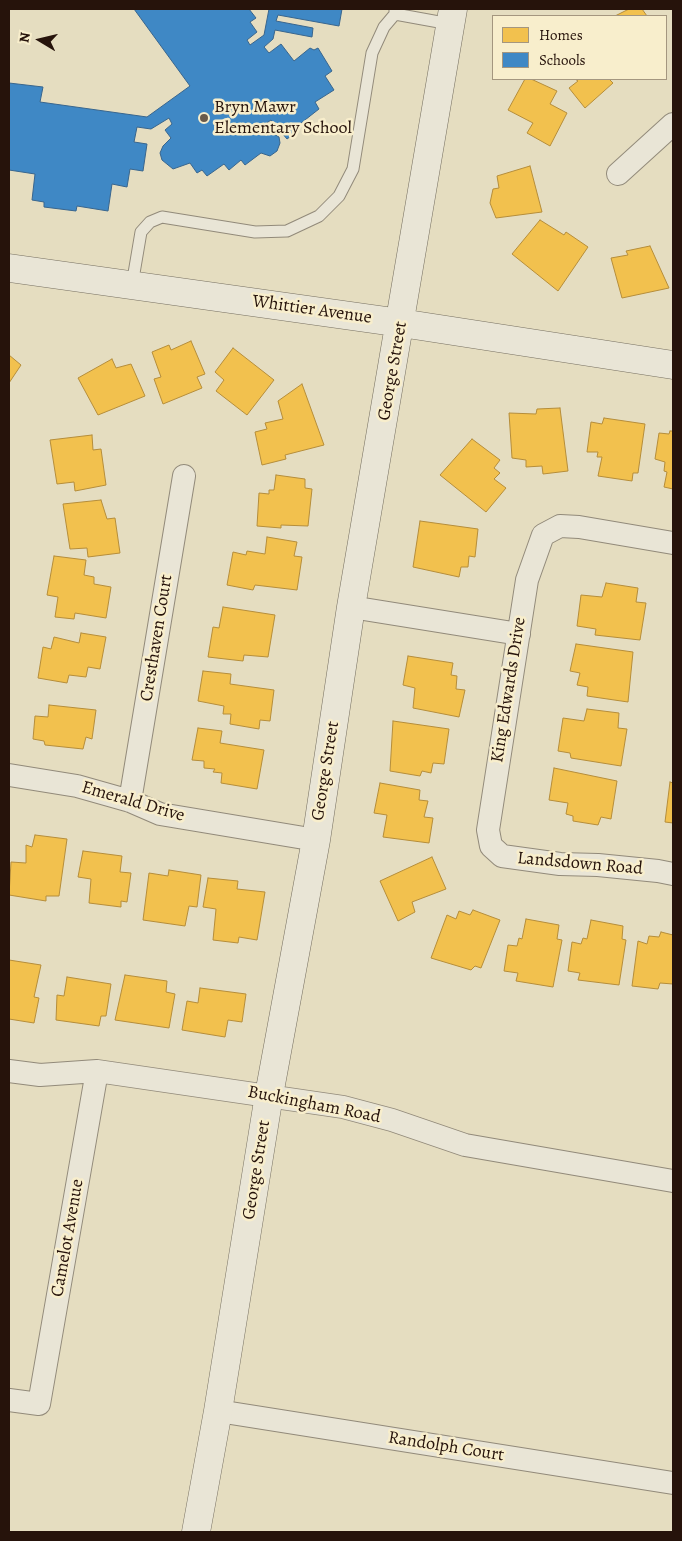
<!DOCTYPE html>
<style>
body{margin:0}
#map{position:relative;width:682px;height:1541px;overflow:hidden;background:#e5ddc0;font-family:Alegreya,serif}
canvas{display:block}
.frame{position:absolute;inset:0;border:10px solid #26130b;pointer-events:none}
.legend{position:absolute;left:492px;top:15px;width:175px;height:65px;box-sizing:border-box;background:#f8eecc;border:1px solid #a4967f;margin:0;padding:6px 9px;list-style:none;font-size:15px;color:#26130b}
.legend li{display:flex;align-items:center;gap:10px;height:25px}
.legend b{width:25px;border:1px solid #a4967f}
.north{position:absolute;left:15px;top:15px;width:50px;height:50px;-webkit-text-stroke:4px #f8eecc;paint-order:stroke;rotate:279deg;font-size:14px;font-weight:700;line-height:20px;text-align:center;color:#26130b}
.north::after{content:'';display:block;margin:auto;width:18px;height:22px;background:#26130b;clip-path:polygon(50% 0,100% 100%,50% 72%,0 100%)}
</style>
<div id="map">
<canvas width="682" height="1541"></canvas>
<div class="frame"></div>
<ul class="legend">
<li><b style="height:14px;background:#f2c14e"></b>Homes</li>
<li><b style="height:14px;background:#3f88c5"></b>Schools</li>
</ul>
<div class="north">N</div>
</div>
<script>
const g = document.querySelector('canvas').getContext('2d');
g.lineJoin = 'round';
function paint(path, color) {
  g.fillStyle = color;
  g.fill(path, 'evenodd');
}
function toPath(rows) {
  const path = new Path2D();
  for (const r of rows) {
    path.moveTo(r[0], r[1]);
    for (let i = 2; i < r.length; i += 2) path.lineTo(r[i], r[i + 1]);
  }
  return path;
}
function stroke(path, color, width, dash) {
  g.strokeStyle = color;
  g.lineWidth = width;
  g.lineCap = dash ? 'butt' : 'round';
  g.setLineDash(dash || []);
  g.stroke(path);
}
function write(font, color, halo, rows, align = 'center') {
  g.font = font + ' Alegreya,serif';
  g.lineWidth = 5;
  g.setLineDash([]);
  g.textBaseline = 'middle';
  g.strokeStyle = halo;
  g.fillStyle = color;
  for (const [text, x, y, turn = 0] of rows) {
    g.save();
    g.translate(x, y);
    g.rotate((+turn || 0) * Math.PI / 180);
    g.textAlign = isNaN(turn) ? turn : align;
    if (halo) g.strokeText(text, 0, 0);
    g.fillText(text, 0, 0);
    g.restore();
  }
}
const homes = toPath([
 [629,9,642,9,647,16,615,16,629,9],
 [525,79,531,79,557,91,550,104,567,113,550,146,527,133,533,123,508,110,525,79],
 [575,79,609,79,613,83,585,108,569,88,578,81,575,79],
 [530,166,542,212,496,218,490,203,493,189,499,188,497,176,530,166],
 [540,220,564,235,566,232,588,247,558,291,512,254,540,220],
 [650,246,669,288,622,298,611,258,628,255,626,251,650,246],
 [191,341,205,374,197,377,202,388,163,404,154,379,161,377,152,352,169,345,171,350,191,341],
 [233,348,274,380,247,415,216,391,224,380,215,372,233,348],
 [9,355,21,365,9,383,9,355],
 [112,359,116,368,131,364,145,396,98,415,78,378,112,359],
 [302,384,324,445,285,455,286,459,262,465,255,432,267,429,265,423,283,419,278,401,302,384],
 [560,408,568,471,543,474,542,466,526,467,526,460,512,458,509,413,536,414,537,409,560,408],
 [604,418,645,424,638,473,633,473,632,481,598,476,602,457,597,457,598,452,587,452,591,422,602,424,604,418],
 [670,431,673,431,673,489,664,487,667,472,664,471,665,462,655,459,659,433,669,434,670,431],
 [92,435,93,450,101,449,106,485,75,491,74,482,57,484,50,440,92,435],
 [472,439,500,460,494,468,500,473,494,479,506,488,486,512,440,475,472,439],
 [276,475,305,479,305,488,312,489,308,526,281,525,281,528,257,526,259,493,269,494,269,490,274,490,276,475],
 [101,500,107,519,115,518,120,553,88,557,87,548,70,549,63,504,101,500],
 [420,521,478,529,475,557,469,556,468,567,461,567,459,577,413,567,420,521],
 [267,537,297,542,294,556,302,557,297,590,255,585,253,590,227,585,233,552,246,555,247,551,265,554,267,537],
 [54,556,86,560,84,575,94,577,94,584,111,587,106,618,75,613,74,619,55,617,58,597,47,595,54,556],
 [606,583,638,588,636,602,646,603,640,640,595,635,596,629,577,626,581,595,602,597,606,583],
 [223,607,275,615,268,657,244,655,243,661,208,657,213,627,219,628,223,607],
 [81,633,106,637,100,669,88,667,86,677,69,675,67,683,38,678,43,647,51,649,54,637,79,643,81,633],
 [576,644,633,652,628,702,587,696,588,687,577,685,580,673,570,671,576,644],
 [408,656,453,663,451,675,457,676,456,689,465,690,459,717,413,708,415,688,403,685,408,656],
 [203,671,231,674,230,684,274,690,270,721,260,720,259,729,230,724,231,714,223,714,224,706,198,701,203,671],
 [49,705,96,710,92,739,86,737,83,749,45,745,44,741,33,739,35,716,48,717,49,705],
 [587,709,619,713,618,728,627,729,621,766,571,758,570,753,558,751,563,718,584,721,587,709],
 [393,721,449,729,444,764,433,763,431,773,422,771,420,776,390,771,393,721],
 [198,728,222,731,220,743,264,750,257,789,221,783,222,773,213,772,215,769,204,768,204,761,192,760,198,728],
 [554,768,617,781,611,819,601,817,598,825,573,821,573,816,566,814,568,803,549,800,554,768],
 [670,782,673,783,673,823,665,822,670,782],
 [380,783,420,790,419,800,428,801,424,817,433,818,429,843,383,837,387,815,374,813,380,783],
 [35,835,67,839,59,896,46,896,46,901,9,895,11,862,26,863,26,845,32,847,35,835],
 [83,851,122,856,120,872,131,873,127,902,121,901,121,907,89,903,91,879,78,877,83,851],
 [432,857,446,889,412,902,415,912,398,921,380,881,432,857],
 [169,870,201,875,197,907,189,906,185,926,143,920,149,873,168,876,169,870],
 [208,878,238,881,237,889,265,892,257,940,239,937,238,943,213,940,216,909,203,907,208,878],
 [473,910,500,920,481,968,475,966,471,970,431,958,447,915,456,919,459,911,470,915,473,910],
 [526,919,559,925,557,939,562,940,553,987,516,981,518,973,504,971,508,945,517,946,519,938,522,939,526,919],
 [591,920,623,926,622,939,626,940,619,985,578,980,580,973,568,971,572,942,581,944,583,938,587,939,591,920],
 [661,932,673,935,673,984,660,983,658,989,632,986,638,941,647,944,649,936,659,937,661,932],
 [9,960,41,965,34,997,39,998,34,1023,9,1019,9,960],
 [125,975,167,981,166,992,175,994,169,1028,115,1020,125,975],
 [67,977,111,984,106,1016,101,1016,99,1026,56,1020,57,995,64,996,67,977],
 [200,988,246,994,242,1022,228,1020,225,1037,182,1030,187,1001,198,1003,200,988]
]);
paint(homes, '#f2c14e');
stroke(homes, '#b58d3a', 1);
const schools = toPath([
 [134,9,249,9,256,18,250,22,257,32,247,40,250,45,264,35,269,9,342,9,339,26,278,15,276,21,313,28,312,37,275,30,273,39,264,47,269,53,281,44,294,61,310,48,314,50,318,48,332,71,325,76,334,90,315,102,319,109,296,127,298,131,287,139,271,120,265,124,270,132,279,137,280,143,277,151,270,156,261,153,245,165,241,160,229,170,224,164,207,176,202,170,197,173,190,163,173,169,162,160,160,153,163,146,171,138,165,130,172,124,169,118,151,129,137,127,134,142,147,144,143,171,130,169,127,187,112,184,108,211,77,206,76,211,44,207,44,202,32,200,35,174,9,170,9,83,43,87,40,102,147,117,190,86,134,9]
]);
paint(schools, '#3f88c5');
stroke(schools, '#38658d', 1);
const lane = toPath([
 [395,14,450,24],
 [132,285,141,232,150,222,162,217,255,232,287,231,319,216,339,196,353,169,372,53,384,27,395,14,395,9]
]);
const street = toPath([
 [618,174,673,124],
 [673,543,579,527,560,526,543,535,527,580,488,830,491,846,502,856,560,864,598,865,658,871,673,874],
 [351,607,519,634],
 [9,775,77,786,130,801,160,814,316,840],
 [130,801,184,476],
 [9,1071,40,1075,97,1071,343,1107,392,1120,465,1145,673,1181],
 [9,1400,39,1404,97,1071],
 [218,1411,673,1483]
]);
const secondary = toPath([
 [9,268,401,323,673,365],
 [196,1532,218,1411,269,1095,316,840,351,607,453,9]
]);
stroke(lane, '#928a7a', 13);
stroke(street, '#928a7a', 24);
stroke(secondary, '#777061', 29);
stroke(lane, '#e9e5d6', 11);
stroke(street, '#e9e5d6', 22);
stroke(secondary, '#e9e5d6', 28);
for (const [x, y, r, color] of [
 [204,118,5,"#695a4a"]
]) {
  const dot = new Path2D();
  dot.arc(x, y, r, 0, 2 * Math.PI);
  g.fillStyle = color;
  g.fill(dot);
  stroke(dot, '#f8eecc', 2);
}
write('18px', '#26130b', '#f8eecc', [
 ["Bryn Mawr",214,108],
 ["Elementary School",214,129]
], 'left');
write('18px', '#26130b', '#f8eecc', [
 ["Whittier Avenue",312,310,8],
 ["George Street",393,371,-80],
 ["Cresthaven Court",157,638,-81],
 ["King Edwards Drive",509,690,-81],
 ["George Street",326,771,-81],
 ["Emerald Drive",133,802,16],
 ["Landsdown Road",580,864,5],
 ["Buckingham Road",314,1105,11],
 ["George Street",257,1170,-81],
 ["Camelot Avenue",68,1238,-80],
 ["Randolph Court",446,1447,9]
]);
</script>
